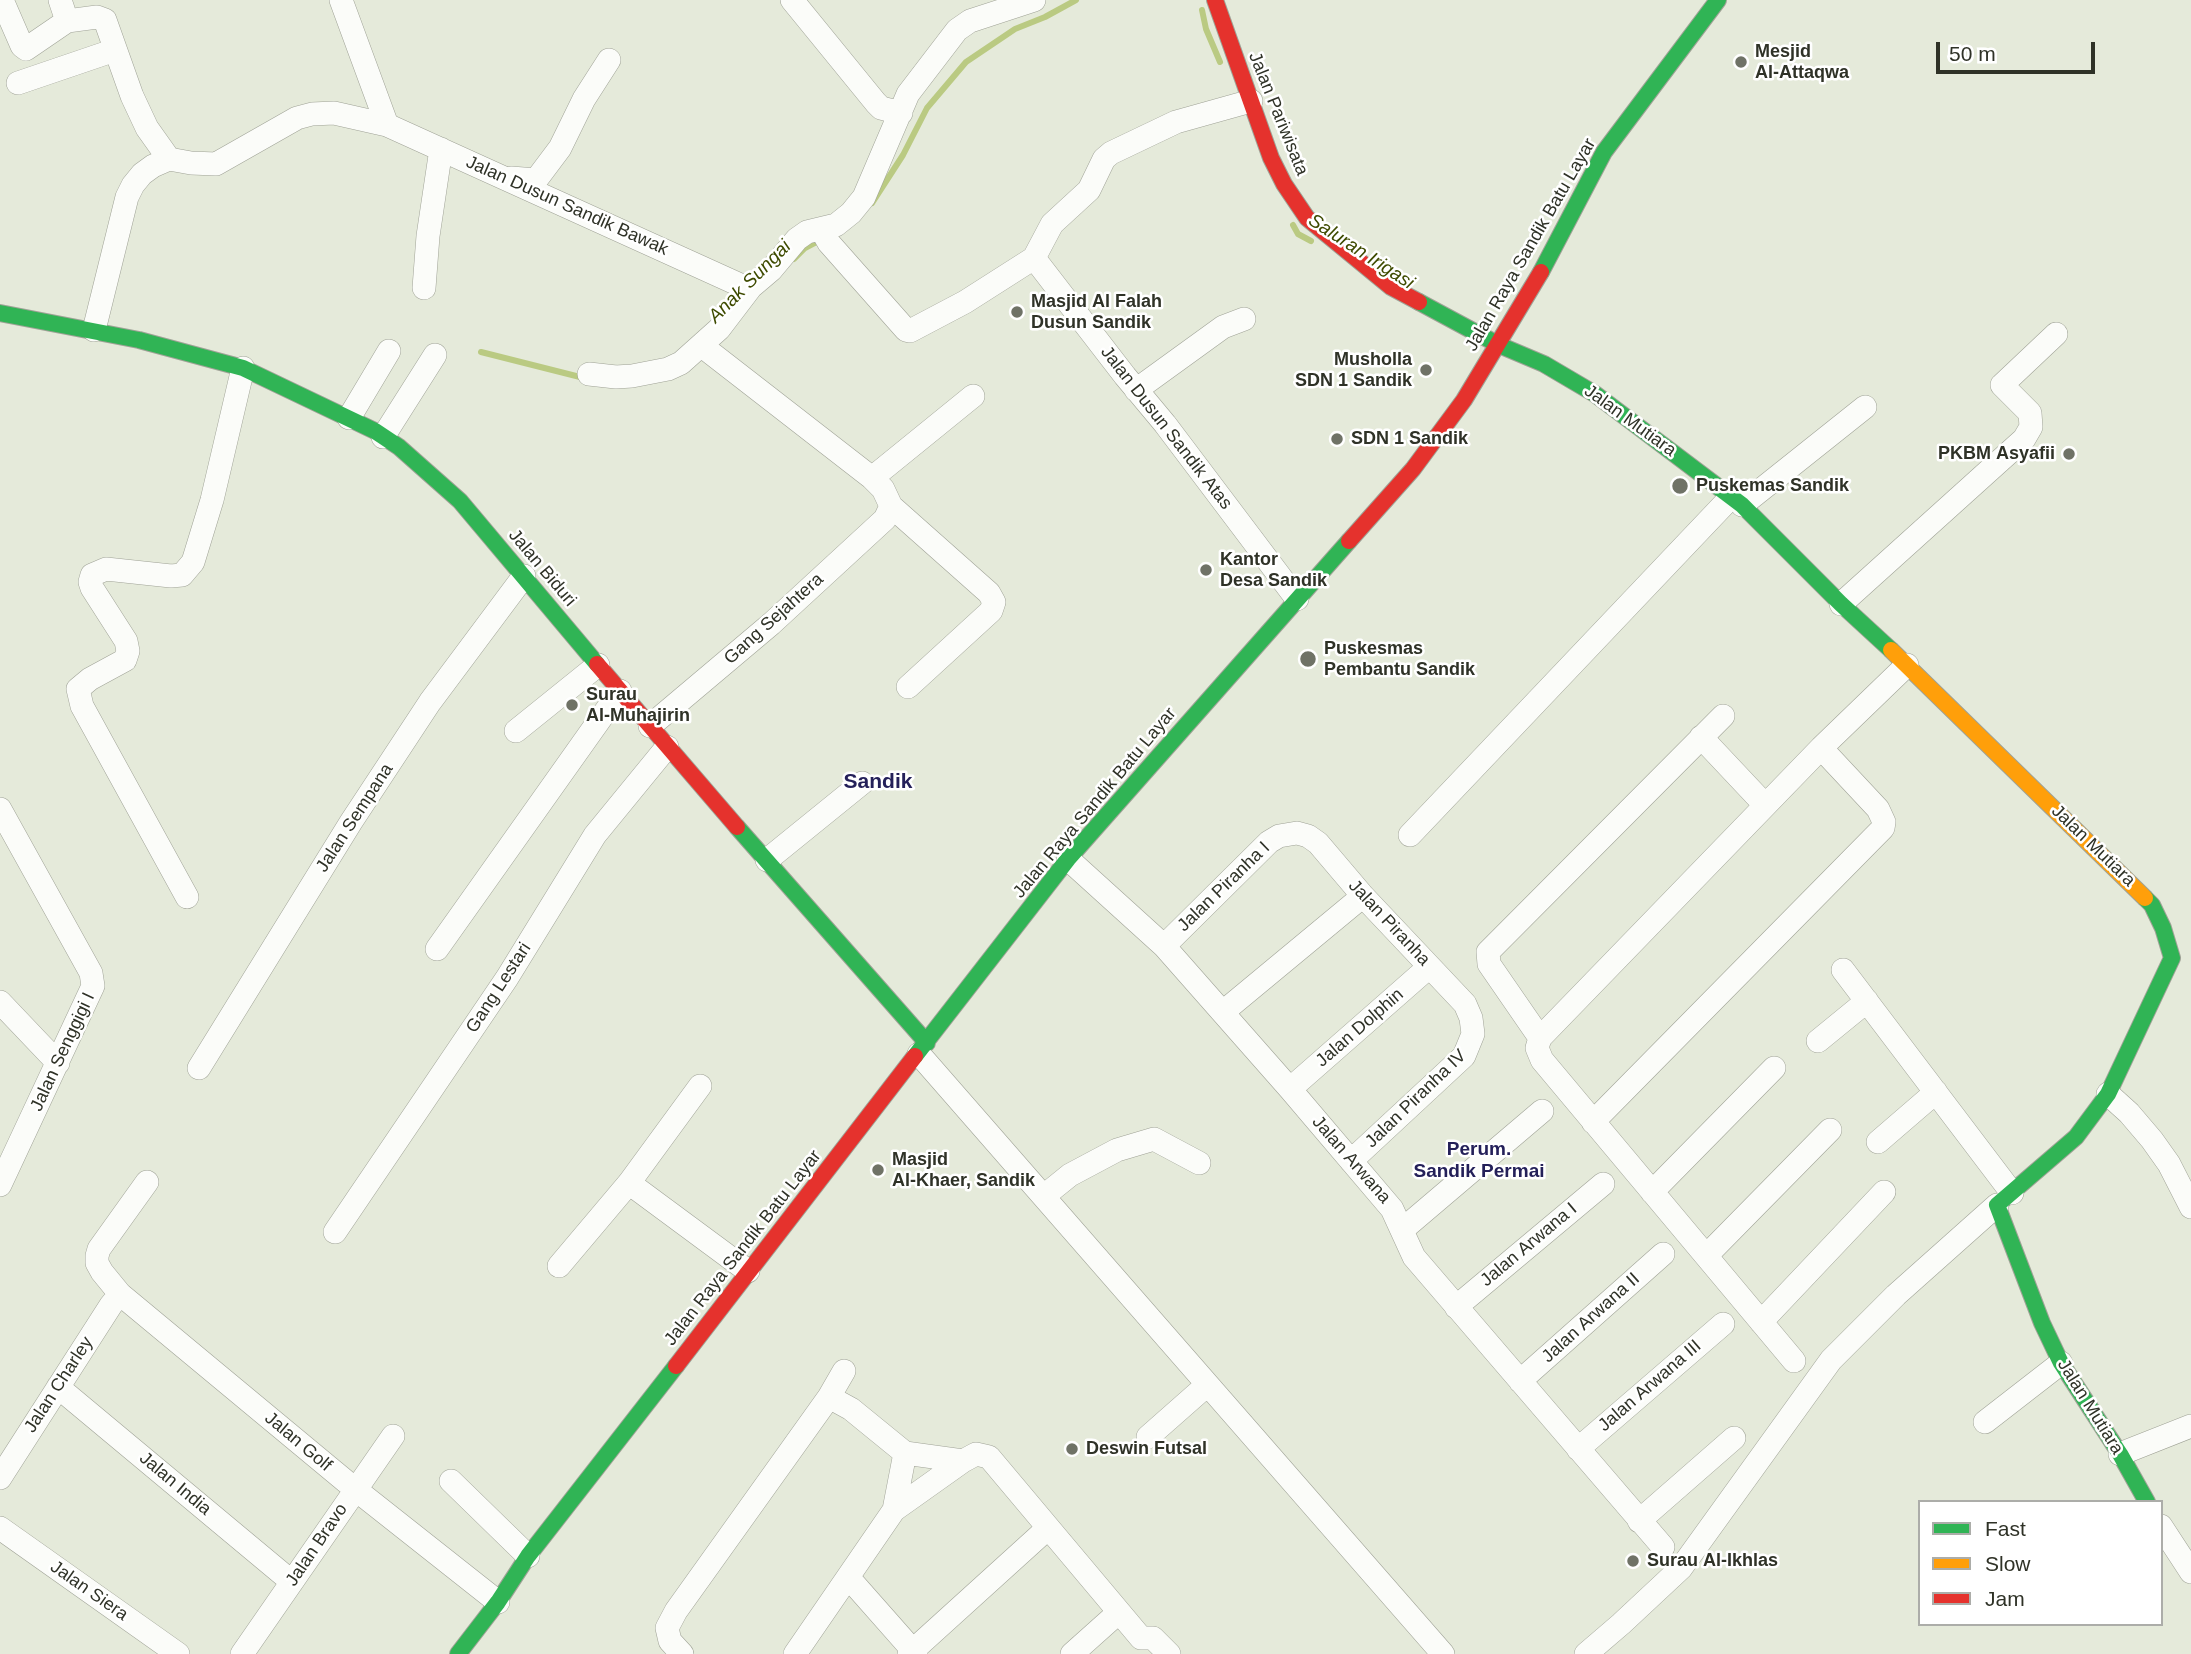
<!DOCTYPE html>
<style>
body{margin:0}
#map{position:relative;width:2191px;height:1654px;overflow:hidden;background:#e5eada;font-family:Helvetica,sans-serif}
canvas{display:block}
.legend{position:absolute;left:1918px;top:1500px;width:245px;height:126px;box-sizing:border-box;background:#fff;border:2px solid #acada9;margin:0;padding:9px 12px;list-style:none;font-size:21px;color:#2f3227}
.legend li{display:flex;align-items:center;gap:14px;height:35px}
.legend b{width:35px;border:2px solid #acada9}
.scale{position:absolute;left:1936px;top:42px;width:159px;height:32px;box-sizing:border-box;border:4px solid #2f3227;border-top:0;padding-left:9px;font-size:21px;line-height:24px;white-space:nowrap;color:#2f3227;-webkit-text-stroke:5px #fff;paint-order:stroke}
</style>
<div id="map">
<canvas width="2191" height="1654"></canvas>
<ul class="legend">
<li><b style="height:9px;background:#30b455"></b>Fast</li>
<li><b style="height:9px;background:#ff9f0a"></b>Slow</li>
<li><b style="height:9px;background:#e5322d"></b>Jam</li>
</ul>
<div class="scale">50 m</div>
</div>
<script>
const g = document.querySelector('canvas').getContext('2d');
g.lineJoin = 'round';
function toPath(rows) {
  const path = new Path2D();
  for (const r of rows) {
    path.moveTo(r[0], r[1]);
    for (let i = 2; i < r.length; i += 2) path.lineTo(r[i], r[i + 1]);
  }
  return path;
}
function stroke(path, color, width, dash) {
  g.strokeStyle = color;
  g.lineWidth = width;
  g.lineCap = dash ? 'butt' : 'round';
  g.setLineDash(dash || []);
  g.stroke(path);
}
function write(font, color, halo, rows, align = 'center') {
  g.font = font + ' Helvetica,sans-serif';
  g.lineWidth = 5;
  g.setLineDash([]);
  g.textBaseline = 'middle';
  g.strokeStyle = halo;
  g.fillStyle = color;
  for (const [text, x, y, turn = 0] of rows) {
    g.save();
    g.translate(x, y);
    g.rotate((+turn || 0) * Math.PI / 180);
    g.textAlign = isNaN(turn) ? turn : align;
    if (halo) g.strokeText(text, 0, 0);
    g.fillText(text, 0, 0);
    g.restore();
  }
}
stroke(toPath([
 [1202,10,1206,29,1220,62],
 [872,203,903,155,927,108,966,62,1015,29,1045,17,1076,0],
 [1293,225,1298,234,1311,241],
 [794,259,805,248,822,239],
 [481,352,584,378]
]), '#baca82', 6);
const street = toPath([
 [2,0,22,46,26,49,67,21,97,17,105,20,132,96,147,128,169,159],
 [60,0,67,21],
 [341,0,387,125],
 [792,0,876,103,881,108,901,113],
 [18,83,115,50],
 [511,178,536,180,560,148,584,99,609,60],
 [821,229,829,243,906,330,910,331,965,302,1034,258,1052,224,1089,190,1104,159,1111,153,1176,122,1251,101],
 [1034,258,1125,376,1165,424,1297,599],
 [424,288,428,236,441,149],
 [94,330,127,197,133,185,142,174,153,166,169,159,191,163,216,164,297,118,312,114,334,113,387,125,740,285,751,287,771,270,797,239,807,232,836,225,851,213,864,197,908,94,957,30,970,21,1034,0],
 [702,346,872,478,883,489,891,506,989,593,994,602,991,611,908,687],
 [589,374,616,377,632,376,668,369,681,363,719,329,751,287],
 [1136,390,1223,327,1244,319],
 [349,418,389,351],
 [383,437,435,355],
 [872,478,973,396],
 [1742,505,1865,407],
 [1841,604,2024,439,2031,427,2030,413,2002,385,2056,334],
 [650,726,771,624,885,519,891,506],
 [516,731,598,665],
 [1701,737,1765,805],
 [0,809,91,973,93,986,0,1185],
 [1410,835,1731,497],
 [1068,859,1164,946,1290,1089,1392,1209,1414,1257,1663,1547],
 [767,860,862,783],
 [187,897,82,706,78,689,90,679,125,660,128,651,126,641,92,588,90,582,92,575,106,569,171,576,182,575,193,562,212,500,243,368],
 [1164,946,1269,842,1279,836,1297,833,1308,836,1318,843,1363,896,1465,1004,1471,1018,1473,1034,1464,1056,1351,1161],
 [437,949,620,691],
 [1843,970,2012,1193],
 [0,1002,58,1063],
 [1223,1012,1363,896],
 [1540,1038,1489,964,1488,952,1723,716],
 [1818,1041,1867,1001],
 [919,1054,1443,1654],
 [199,1068,351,822,430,702,524,576],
 [1290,1089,1429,967],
 [2108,1094,2129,1113,2152,1140,2169,1164,2191,1207],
 [1593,1122,1883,828,1884,822,1878,809,1821,748],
 [1878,1142,1936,1092],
 [147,1182,99,1249,97,1256,97,1263,102,1272,120,1294,355,1489,498,1602],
 [629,1183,748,1271],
 [1652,1192,1774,1068],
 [1044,1196,1070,1175,1117,1150,1154,1139,1199,1163],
 [1402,1230,1542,1111],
 [335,1232,507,978,595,835,667,747],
 [1707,1255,1830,1130],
 [559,1266,629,1183,700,1086],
 [1456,1307,1603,1184],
 [1761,1322,1884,1192],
 [1794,1361,1542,1060,1537,1048,1540,1038,1821,748,1907,665],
 [1520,1381,1663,1254],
 [58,1387,292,1582],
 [829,1397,844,1371],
 [1985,1422,2061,1363],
 [1148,1437,1207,1385],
 [1578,1449,1723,1324],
 [2120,1454,2191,1426],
 [0,1478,111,1305,120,1294],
 [451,1481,528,1556],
 [894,1510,963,1461],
 [1639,1521,1734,1438],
 [2161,1526,2191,1572],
 [0,1528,178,1654],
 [848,1577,916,1654],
 [242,1654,393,1436],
 [682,1654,670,1641,667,1628,676,1611,829,1397,851,1409,905,1453,963,1461,976,1454,989,1457,1141,1638,1153,1638,1169,1654],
 [795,1654,894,1510,905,1453],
 [909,1654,1048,1528],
 [1072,1654,1119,1612],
 [1586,1654,1621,1624,1681,1568,1831,1360,1896,1295,1997,1205]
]);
const fast = toPath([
 [1541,272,1604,152,1718,0],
 [1419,302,1499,345,1544,364,1595,394,1742,505,1841,604,1891,650],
 [0,313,139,340,243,368,375,431,399,447,460,501,597,664],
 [737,827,927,1043],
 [2145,898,2152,905,2163,928,2172,958,2108,1094,2076,1137,1997,1205,2042,1323,2061,1363,2120,1454,2147,1502],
 [915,1056,1068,859,1349,541],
 [458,1654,498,1602,528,1556,676,1366]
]);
const slow = toPath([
 [1891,650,2145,898]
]);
const jam = toPath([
 [1215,0,1271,158,1284,184,1307,218,1391,287,1419,302],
 [1349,541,1413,469,1464,400,1541,272],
 [597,664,737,827],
 [676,1366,915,1056]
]);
stroke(street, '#9fa296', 24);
stroke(fast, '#9fa296', 18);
stroke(slow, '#9fa296', 18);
stroke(jam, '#9fa296', 18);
stroke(street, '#fbfcf9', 23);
stroke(fast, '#30b455', 16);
stroke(slow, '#ff9f0a', 16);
stroke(jam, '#e5322d', 16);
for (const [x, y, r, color] of [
 [1741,62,7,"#6f7266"],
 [1017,312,7,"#6f7266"],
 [1426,370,7,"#6f7266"],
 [1337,439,7,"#6f7266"],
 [2069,454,7,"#6f7266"],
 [1680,486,9,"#6f7266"],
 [1206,570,7,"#6f7266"],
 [1308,659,9,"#6f7266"],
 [572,705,7,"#6f7266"],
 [878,1170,7,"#6f7266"],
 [1072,1449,7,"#6f7266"],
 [1633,1561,7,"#6f7266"]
]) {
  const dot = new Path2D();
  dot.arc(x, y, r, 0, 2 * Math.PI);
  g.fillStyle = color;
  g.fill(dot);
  stroke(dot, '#fff', 2.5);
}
write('bold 18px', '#2f3227', '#fff', [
 ["Mesjid",1755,52],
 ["Al-Attaqwa",1755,73],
 ["Masjid Al Falah",1031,302],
 ["Dusun Sandik",1031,323],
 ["Musholla",1412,360,"right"],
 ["SDN 1 Sandik",1412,381,"right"],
 ["SDN 1 Sandik",1351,439],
 ["PKBM Asyafii",2055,454,"right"],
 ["Puskemas Sandik",1696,486],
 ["Kantor",1220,560],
 ["Desa Sandik",1220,581],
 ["Puskesmas",1324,649],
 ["Pembantu Sandik",1324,670],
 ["Surau",586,695],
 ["Al-Muhajirin",586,716],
 ["Masjid",892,1160],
 ["Al-Khaer, Sandik",892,1181],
 ["Deswin Futsal",1086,1449],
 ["Surau Al-Ikhlas",1647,1561]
], 'left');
write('18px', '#2f3227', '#fff', [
 ["Jalan Pariwisata",1278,114,68],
 ["Jalan Dusun Sandik Bawak",567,206,24],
 ["Jalan Raya Sandik Batu Layar",1531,245,-60],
 ["Jalan Mutiara",1630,421,36],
 ["Jalan Dusun Sandik Atas",1166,428,52],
 ["Jalan Biduri",542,568,50],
 ["Gang Sejahtera",774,619,-42],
 ["Jalan Raya Sandik Batu Layar",1095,803,-50],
 ["Jalan Sempana",355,818,-57],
 ["Jalan Mutiara",2093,846,44],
 ["Jalan Piranha I",1224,887,-44],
 ["Jalan Piranha",1389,923,47],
 ["Gang Lestari",499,988,-57],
 ["Jalan Dolphin",1360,1028,-41],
 ["Jalan Senggigi I",63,1052,-65],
 ["Jalan Piranha IV",1416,1099,-44],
 ["Jalan Arwana",1351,1160,49],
 ["Jalan Arwana I",1529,1245,-40],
 ["Jalan Raya Sandik Batu Layar",743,1248,-52],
 ["Jalan Arwana II",1591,1318,-42],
 ["Jalan Charley",59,1385,-57],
 ["Jalan Arwana III",1650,1386,-41],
 ["Jalan Mutiara",2090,1407,58],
 ["Jalan Golf",298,1442,40],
 ["Jalan India",175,1484,40],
 ["Jalan Bravo",317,1545,-56],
 ["Jalan Siera",89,1591,35]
]);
write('italic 19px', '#3e4b00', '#fff', [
 ["Saluran Irigasi",1361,252,33],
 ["Anak Sungai",750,282,-45]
]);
write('bold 19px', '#242059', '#fff', [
 ["Perum.",1479,1150],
 ["Sandik Permai",1479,1172]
]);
write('bold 21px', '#242059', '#fff', [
 ["Sandik",878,782]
]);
</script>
